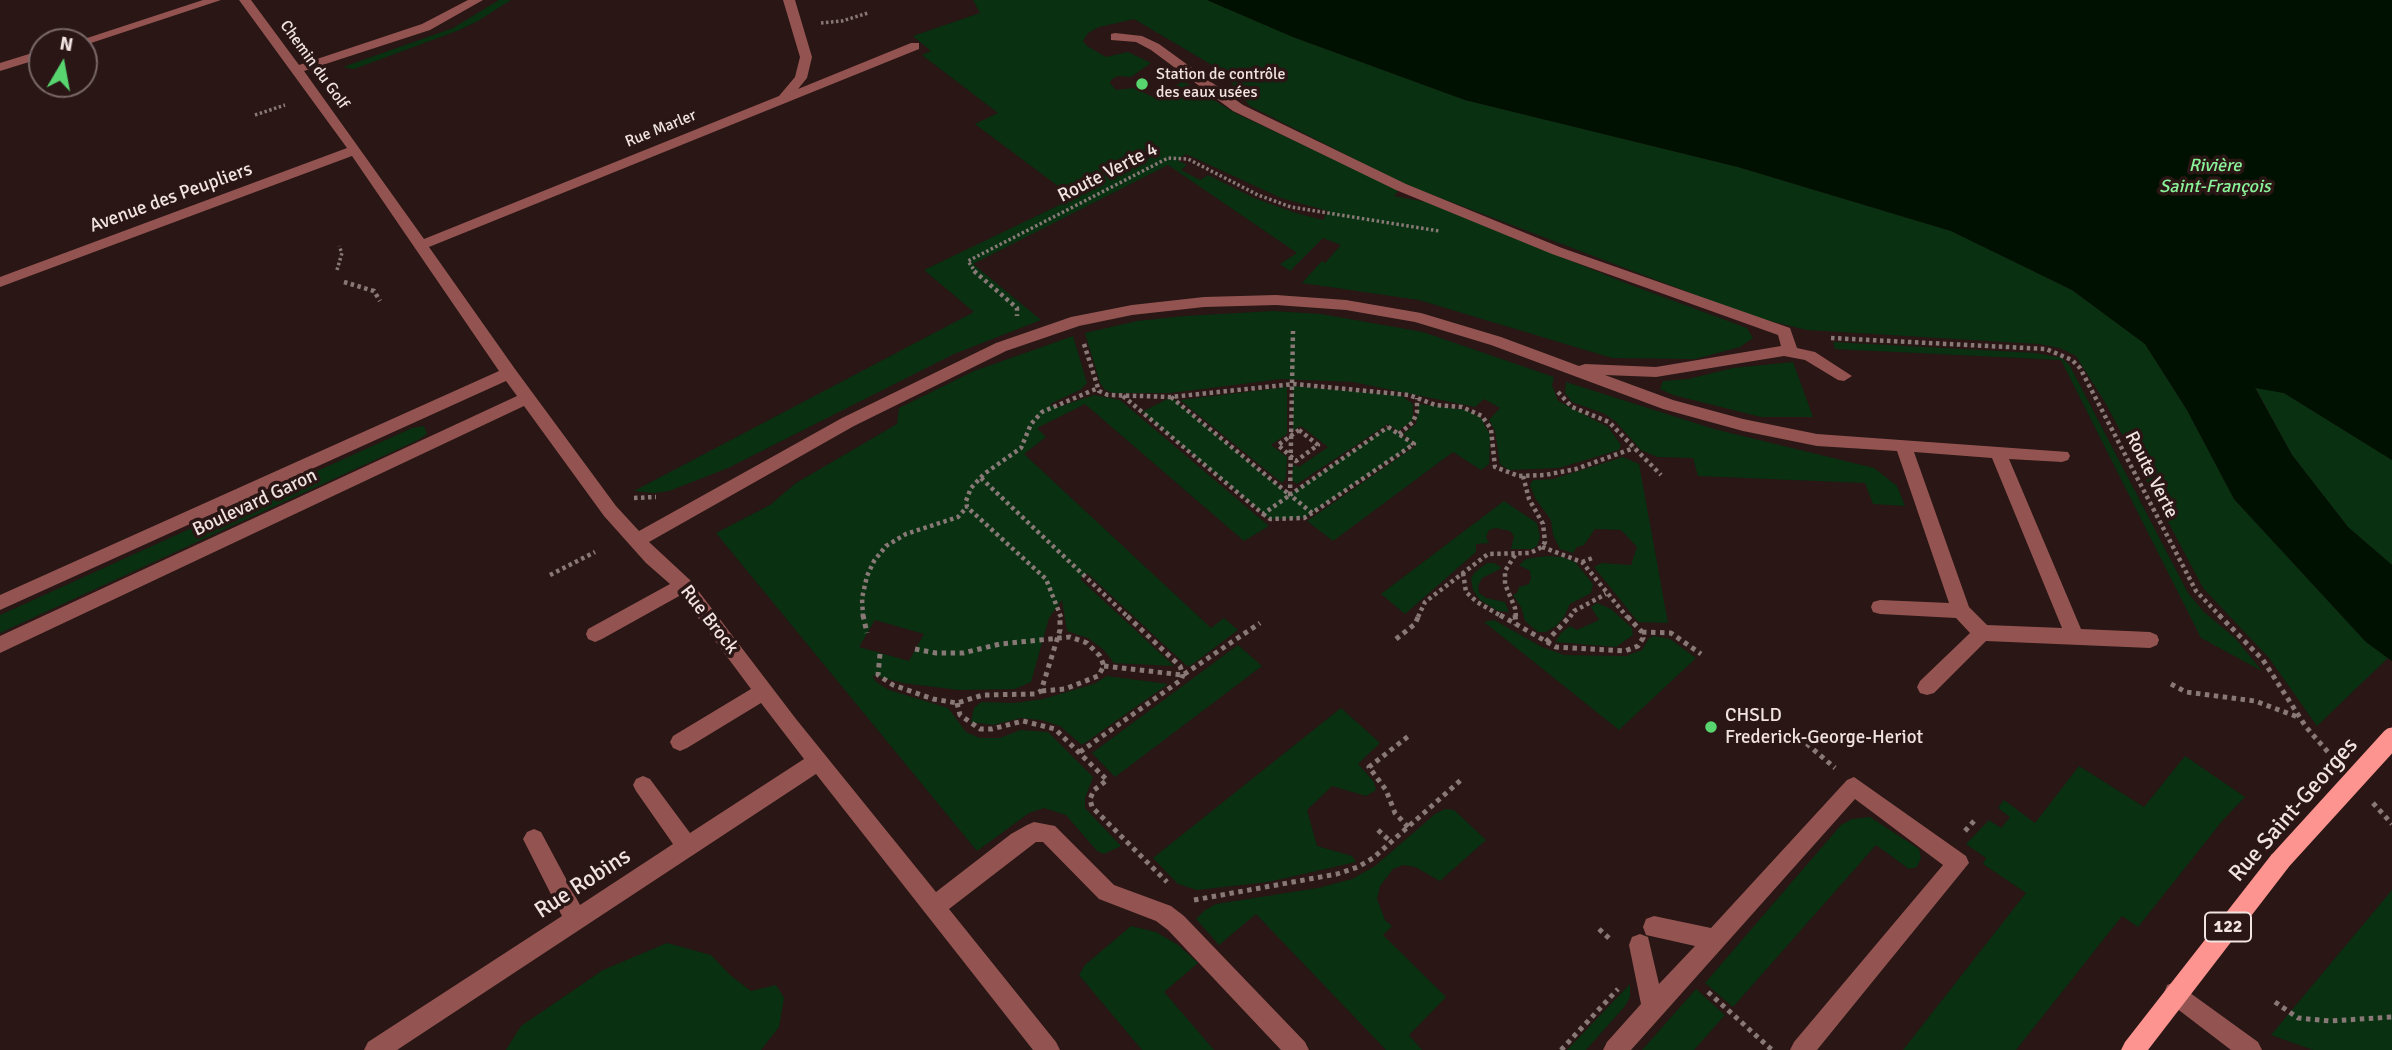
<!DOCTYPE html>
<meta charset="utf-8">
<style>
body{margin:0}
#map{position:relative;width:2392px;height:1050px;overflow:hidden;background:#291615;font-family:Signika,sans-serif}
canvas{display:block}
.north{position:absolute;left:28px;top:28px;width:70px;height:70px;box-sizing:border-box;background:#291615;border:2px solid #796867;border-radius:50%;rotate:10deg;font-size:19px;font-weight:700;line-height:28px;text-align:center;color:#f0e3e1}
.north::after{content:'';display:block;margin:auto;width:24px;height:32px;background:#58d56f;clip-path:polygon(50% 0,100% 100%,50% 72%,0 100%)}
</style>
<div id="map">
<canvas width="2392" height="1050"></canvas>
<div class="north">N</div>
</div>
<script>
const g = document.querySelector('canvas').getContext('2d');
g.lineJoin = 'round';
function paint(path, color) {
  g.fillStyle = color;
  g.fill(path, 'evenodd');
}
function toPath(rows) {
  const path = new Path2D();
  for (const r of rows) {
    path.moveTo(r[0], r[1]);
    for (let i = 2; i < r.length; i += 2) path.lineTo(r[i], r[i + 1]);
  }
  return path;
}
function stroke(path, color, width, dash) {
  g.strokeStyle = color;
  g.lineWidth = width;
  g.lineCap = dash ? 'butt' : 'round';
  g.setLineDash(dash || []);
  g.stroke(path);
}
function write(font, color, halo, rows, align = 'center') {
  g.font = font + ' Signika,sans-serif';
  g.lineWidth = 7;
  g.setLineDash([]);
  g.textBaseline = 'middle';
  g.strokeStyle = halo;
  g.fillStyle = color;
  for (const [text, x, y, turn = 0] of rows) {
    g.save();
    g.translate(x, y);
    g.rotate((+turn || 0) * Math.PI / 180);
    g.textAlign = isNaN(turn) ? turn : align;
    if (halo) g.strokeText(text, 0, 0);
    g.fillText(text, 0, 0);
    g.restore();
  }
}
paint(toPath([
 [499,0,511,0,478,21,457,31,354,69,343,67,453,28],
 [973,0,1207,0,1293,37,1465,100,1738,167,1951,231,2072,290,2145,344,2187,410,2234,499,2366,642,2388,658,2317,726,2269,658,2203,588,2106,404,2076,356,2060,348,2039,344,1807,330,1762,319,1717,303,1404,184,1250,106,1222,71,1134,19,1099,27,1088,33,1083,41,1087,46,1106,57,1128,52,1151,63,1131,77,1118,76,1112,79,1110,83,1116,90,1134,88,1155,98,1183,81,1235,113,1399,190,1394,196,1426,202,1628,284,1747,328,1753,338,1740,347,1695,359,1612,358,1419,300,1302,283,1322,261,1325,263,1341,245,1323,238,1290,271,1280,264,1297,253,1168,165,973,264,1041,320,954,354,728,468,669,491,654,493,634,491,974,312,924,270,1074,198,975,124,998,113,922,55,931,51,913,36,980,13],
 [1186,154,1281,198,1328,211,1323,220,1296,213,1254,198,1208,175,1200,180,1181,170,1187,165,1177,160],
 [1273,311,1321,314,1423,332,1554,377,1552,385,1558,401,1608,427,1621,445,1619,450,1559,468,1509,470,1500,464,1495,431,1489,420,1500,408,1484,399,1475,407,1353,382,1281,379,1170,393,1113,393,1105,390,1100,383,1085,333,1137,321,1185,316],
 [1073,336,1087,383,1080,390,1050,404,1055,408,1094,395,1120,400,1269,526,1244,541,1085,404,1037,428,1046,437,1024,454,1211,628,1224,618,1238,630,1190,666,1186,665,1087,573,1080,579,1174,666,1114,663,1104,650,1088,638,1067,631,1062,600,1049,618,1031,682,1015,689,959,690,903,683,872,675,876,682,889,690,948,708,966,732,980,738,1000,738,1020,730,1048,732,1093,777,1085,798,1085,808,1121,846,1104,854,1097,851,1066,815,1044,808,1029,813,977,851,716,533,770,505,796,483,897,424,899,408,974,371],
 [875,620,924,634,909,661,859,647],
 [1833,342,2036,353,2062,358,2070,366,2188,593,2204,612,2235,638,2262,671,2201,638,2061,360,1835,349],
 [1793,362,1813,417,1761,417,1673,395,1660,389,1663,381,1688,379,1733,368],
 [1566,382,1714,429,1874,468,1897,486,1905,506,1873,504,1865,483,1698,476,1693,458,1657,457,1641,450,1616,422,1605,414,1572,402,1565,393],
 [1293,386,1402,396,1413,404,1413,420,1398,431,1388,424,1297,484,1292,480,1293,465,1299,467,1328,447,1301,426,1293,430],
 [1287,387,1287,434,1271,445,1287,457,1286,478,1282,483,1180,400],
 [2255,387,2284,393,2392,460,2392,565,2348,527,2292,455],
 [1171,397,1289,495,1388,427,1414,444,1304,518,1270,519,1142,412],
 [1419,404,1466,410,1481,418,1490,435,1489,464,1481,470,1453,452,1333,541,1307,521,1417,445,1403,434,1416,424],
 [424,426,427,434,418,440,0,633,0,615,412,428],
 [1623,457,1639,464,1668,623,1638,622,1594,567,1602,563,1631,565,1637,547,1621,530,1595,529,1584,545,1577,547,1573,553,1560,549,1553,535,1551,520,1535,498,1530,485,1533,480,1553,479],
 [1504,501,1537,523,1540,537,1537,546,1532,549,1511,549,1514,536,1510,531,1496,528,1489,530,1486,537,1489,543,1476,544,1476,552,1405,614,1381,594],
 [1546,556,1562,557,1575,562,1593,584,1591,593,1570,604,1564,617,1556,626,1546,632,1538,632,1525,621,1521,607,1513,595,1517,593,1519,587,1529,584,1531,578,1530,571,1519,565,1526,559],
 [1487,563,1494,563,1502,568,1482,578,1478,586,1479,593,1486,598,1505,602,1509,612,1498,611,1480,600,1473,590,1471,578,1475,572],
 [1597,603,1611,609,1632,628,1633,635,1616,647,1555,642,1561,633,1570,626,1577,630,1599,620,1591,607],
 [1494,620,1542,647,1564,655,1626,656,1642,650,1649,638,1654,636,1670,639,1696,658,1619,730,1484,622],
 [1238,645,1262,666,1115,777,1092,753],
 [1107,676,1168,684,1082,745,1060,726,1041,720,1021,718,993,725,971,722,974,708,981,702,1015,703,1043,699,1094,684],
 [1341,708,1380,743,1358,764,1374,782,1376,790,1366,796,1332,786,1307,810,1317,846,1352,856,1356,862,1268,882,1197,890,1178,884,1153,858],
 [2185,756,2245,797,2223,820,2138,927,2122,916,2016,1050,1903,1050,2026,893,1983,864,1986,858,1966,844,1989,820,2001,828,2010,817,1998,808,2004,800,2035,823,2079,766,2144,807],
 [1445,809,1454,810,1486,840,1440,881,1415,867,1403,865,1393,869,1380,886,1377,899,1385,920,1392,926,1383,935,1446,997,1409,1035,1422,1050,1386,1050,1256,914,1219,945,1196,919,1205,910,1216,904,1318,888,1352,879,1375,866,1435,814],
 [1870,817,1919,849,1921,858,1917,867,1909,869,1876,845,1733,1007,1705,983,1841,825,1852,819],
 [2392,890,2392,1050,2313,1050,2271,1035],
 [1131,926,1156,932,1178,945,1198,963,1164,992,1214,1050,1142,1050,1079,975,1085,965],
 [667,943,711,955,730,975,751,991,776,985,784,998,779,1027,761,1050,506,1050,521,1026,603,970],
 [1630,984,1630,997,1625,1006,1586,1050,1567,1050],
 [1696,989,1725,1015,1694,1050,1642,1050]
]), '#083011');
paint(toPath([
 [1207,0,2392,0,2392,460,2284,393,2255,388,2292,455,2348,527,2392,565,2392,661,2366,642,2234,499,2187,410,2145,344,2072,290,1951,231,1738,167,1465,100,1293,37]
]), '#001101');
stroke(toPath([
 [821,23,842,21,868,13],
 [255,115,285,105],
 [337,270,342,253,339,246],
 [976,273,968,261,1168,158,1188,159,1258,195,1291,207,1439,231]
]), '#887876', 3.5, [2.5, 2.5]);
stroke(toPath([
 [974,271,1017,308,1017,316],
 [344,282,374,291,380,301],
 [1831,338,2046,349,2072,360,2080,368,2196,591,2221,617],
 [1084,344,1099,391,1108,395,1171,397,1294,384,1409,395,1435,405,1462,407,1482,416,1491,429,1495,467,1519,476,1545,475,1576,469,1634,448],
 [1558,392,1572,407,1609,422,1661,475],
 [1123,396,1263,514,1290,495],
 [1171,397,1290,495],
 [1388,427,1414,444,1312,513,1290,495,1388,427],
 [1299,430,1318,445,1296,461,1278,445,1299,430],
 [1399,434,1413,422,1417,412,1417,398],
 [981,478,1128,617],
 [1290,495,1293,331],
 [634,498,656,497],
 [1263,514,1270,519,1304,518,1312,513],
 [1542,547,1582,562,1627,617],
 [1515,555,1505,571,1505,584,1515,608,1516,617],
 [1582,562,1595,557],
 [1463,573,1466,592,1477,602,1503,617],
 [550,575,595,552],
 [863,617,862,598,867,576,874,561,886,546,906,534,958,517,967,507],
 [1061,617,1046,579,967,507,966,501,971,488,984,474,1021,448,1031,424,1042,412,1098,388],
 [1418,617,1425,602,1488,554,1530,553,1542,547,1545,542,1543,524,1529,499,1523,476],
 [1570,617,1574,611,1606,594]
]), '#887876', 4.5, [3.5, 3.5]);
stroke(toPath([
 [863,615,867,633],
 [1500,615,1556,647,1625,651,1638,646,1643,638,1642,632,1626,615],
 [1515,615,1516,625],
 [2219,615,2263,660,2306,727,2335,760],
 [1642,632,1671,633,1701,654],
 [1396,639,1415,624,1419,615],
 [1546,642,1571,615],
 [915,649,936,653,963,653,1000,644,1070,637,1087,643,1100,656,1104,666,1098,676,1065,689,1041,691],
 [880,654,878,675,893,685,933,699,957,703,983,695,1035,694,1041,691,1060,630,1060,615],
 [1104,666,1183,675,1260,623],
 [2171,684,2186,692,2255,701,2298,717],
 [957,703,960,715,980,729,992,729,1023,721,1055,729,1107,780,1094,790,1090,799,1092,807,1167,882],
 [1793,732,1835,768],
 [1080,752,1181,680,1183,675,1180,666,1126,615],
 [2373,803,2392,824],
 [1408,827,1395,813,1386,790,1369,767,1410,735],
 [1378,830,1391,842],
 [1965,831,1974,821],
 [1194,900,1337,874,1358,867,1373,858,1461,780],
 [1599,929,1611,940],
 [1708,992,1772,1050],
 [2275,1002,2298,1018,2330,1021,2392,1017],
 [1561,1050,1618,989]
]), '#887876', 5, [4.5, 4.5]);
paint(toPath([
 [203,0,221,0,85,45,84,42,75,42,203,0],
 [239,0,251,0,299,65,422,24,468,0,483,0,430,30,304,71,424,239,779,96,795,77,800,57,783,0,795,0,812,57,807,78,798,89,911,43,919,43,919,49,429,247,515,369,616,506,639,531,842,418,996,343,1071,317,1132,305,1204,297,1276,295,1346,300,1421,313,1501,337,1579,366,1585,364,1656,367,1781,346,1778,335,1552,254,1396,190,1233,111,1151,50,1136,42,1111,40,1111,34,1115,33,1142,36,1159,44,1243,105,1406,184,1562,248,1790,328,1797,348,1815,352,1852,376,1844,381,1838,380,1805,360,1784,356,1656,377,1605,375,1673,400,1743,419,1817,434,2068,452,2070,456,2068,460,2062,462,2009,459,2081,629,2150,632,2157,635,2159,640,2157,645,2150,648,1986,641,1934,693,1927,695,1920,693,1917,687,1920,681,1970,633,1956,618,1880,614,1873,612,1871,607,1873,602,1880,600,1949,603,1897,451,1817,446,1743,431,1663,409,1491,345,1415,322,1346,310,1276,305,1204,307,1132,315,1079,326,1006,351,854,426,649,542,690,580,796,719,936,892,1011,834,1027,825,1034,822,1055,826,1114,885,1171,906,1184,916,1305,1042,1309,1050,1281,1050,1168,930,1156,921,1099,899,1043,842,1036,842,949,909,1056,1042,1060,1050,1033,1050,816,774,397,1050,364,1050,368,1042,562,916,523,839,527,832,534,829,541,832,580,905,673,844,636,791,633,785,636,779,643,776,650,779,690,833,804,759,761,703,687,748,680,751,673,748,670,742,673,736,751,689,681,595,602,639,595,642,588,639,586,634,588,629,670,584,646,563,604,516,524,406,0,653,0,636,517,396,506,381,0,610,0,595,499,371,352,156,0,287,0,277,347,148,239,0],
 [1914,452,1992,458,2062,628,1987,625,1969,607,1914,452],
 [42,50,42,58,0,71,0,63,42,50],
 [1854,777,1966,856,1969,863,1817,1050,1790,1050,1794,1042,1943,865,1855,799,1631,1050,1603,1050,1607,1042,1641,1004,1629,945,1632,937,1640,934,1648,937,1659,984,1695,946,1646,935,1643,927,1646,919,1654,916,1711,928,1847,780,1854,777],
 [2175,982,2258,1042,2262,1050,2231,1050,2167,1001,2164,993,2167,985,2175,982]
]), '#935451');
paint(toPath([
 [2280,851,2288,854,2291,861,2288,868,2148,1050,2121,1050,2125,1042,2272,854,2280,851]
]), '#fd948f');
stroke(toPath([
 [2280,861,2392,738]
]), '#fd948f', 21);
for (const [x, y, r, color] of [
 [1142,84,7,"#58d56f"],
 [1711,727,7,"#58d56f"]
]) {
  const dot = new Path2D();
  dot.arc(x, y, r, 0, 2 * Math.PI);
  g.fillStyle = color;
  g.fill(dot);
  stroke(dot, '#291615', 2.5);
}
write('16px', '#f0e3e1', '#291615', [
 ["Chemin du Golf",314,65,54],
 ["Rue Marler",661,129,-22]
]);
write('16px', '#f0e3e1', '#291615', [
 ["Station de contrôle",1156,75],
 ["des eaux usées",1156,93]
], 'left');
write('italic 18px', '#8af298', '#291615', [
 ["Rivière",2215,166],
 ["Saint-François",2215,187]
]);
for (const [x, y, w] of [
 [2228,927,46]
]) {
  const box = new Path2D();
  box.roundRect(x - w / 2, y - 14.5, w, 29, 5);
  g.fillStyle = '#291615';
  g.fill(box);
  stroke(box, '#f0e3e1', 2);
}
write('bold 18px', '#f0e3e1', null, [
 ["122",2228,927]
]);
write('19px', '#f0e3e1', '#291615', [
 ["Route Verte 4",1108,173,-27],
 ["Avenue des Peupliers",171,198,-20],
 ["Route Verte",2151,475,63],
 ["Boulevard Garon",255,503,-25],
 ["Rue Brock",709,620,52]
]);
write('19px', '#f0e3e1', '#291615', [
 ["CHSLD",1725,716],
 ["Frederick-George-Heriot",1725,738]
], 'left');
write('23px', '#f0e3e1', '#291615', [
 ["Rue Saint-Georges",2294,810,-49],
 ["Rue Robins",583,884,-33]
]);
</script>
